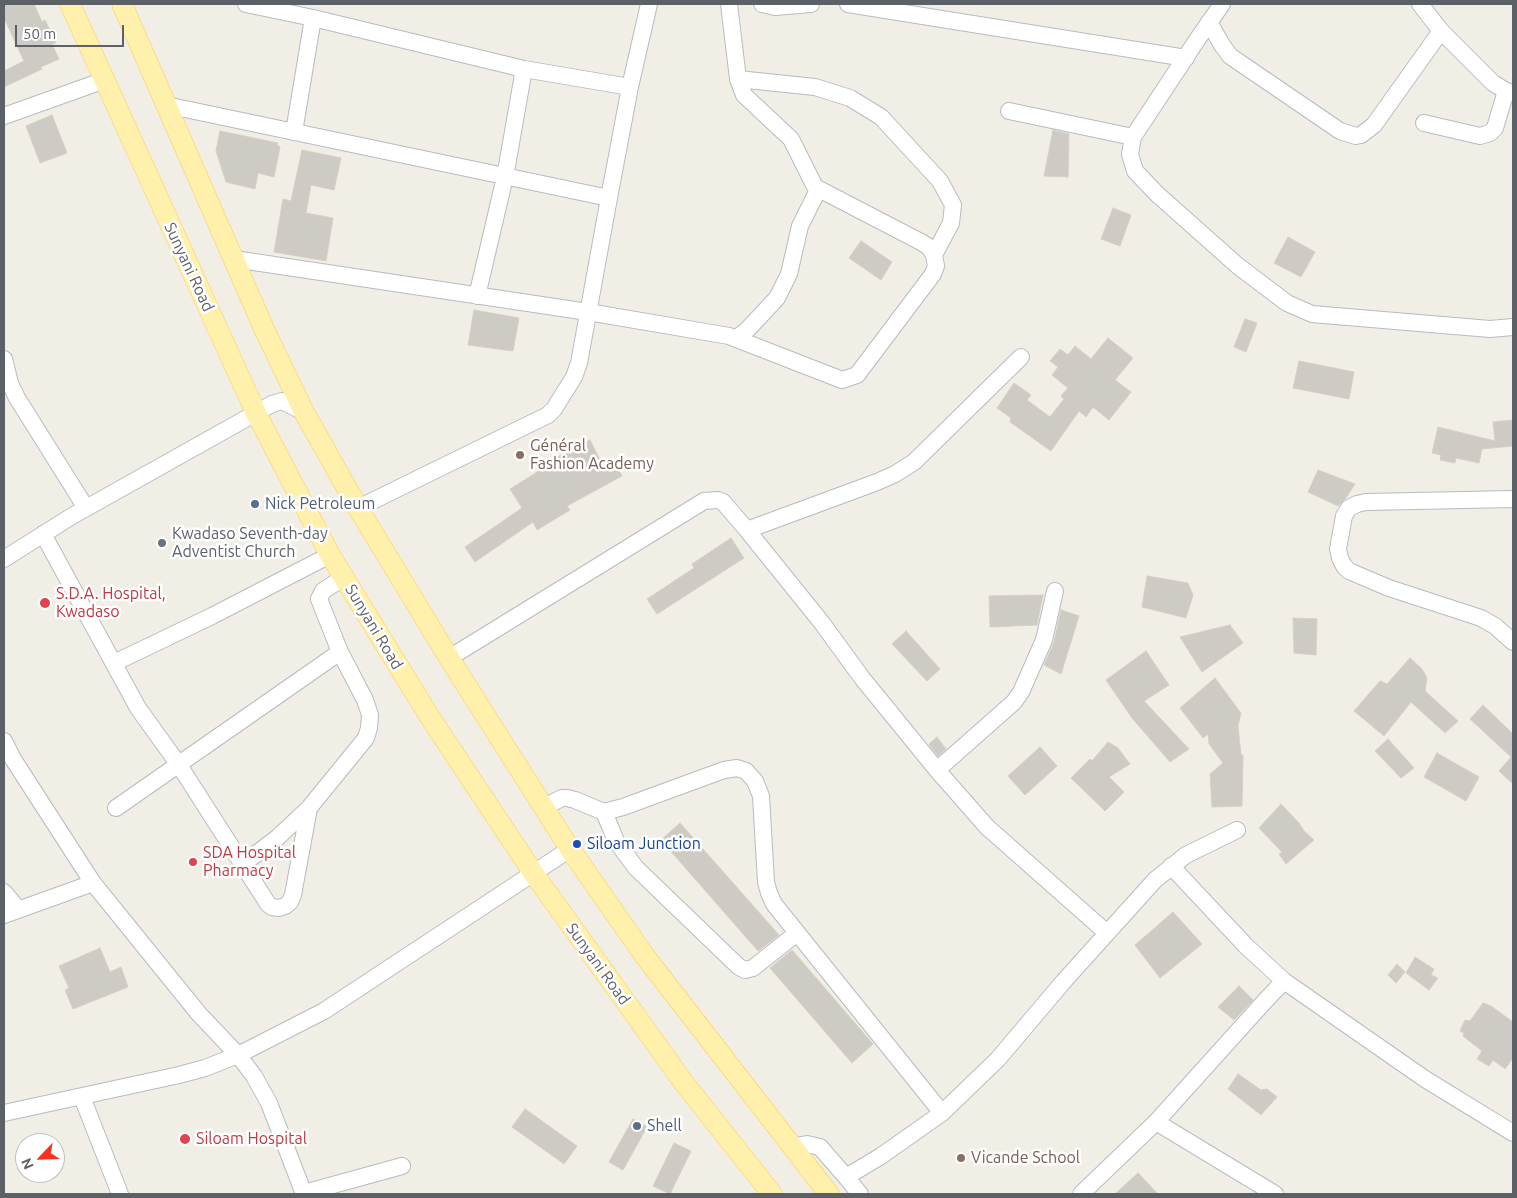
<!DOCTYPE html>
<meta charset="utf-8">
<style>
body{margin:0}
#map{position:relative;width:1517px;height:1198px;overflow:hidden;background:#f1eee5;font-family:Ubuntu,sans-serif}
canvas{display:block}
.frame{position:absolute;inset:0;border:5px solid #5c6167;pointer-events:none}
.north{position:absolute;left:15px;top:1133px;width:50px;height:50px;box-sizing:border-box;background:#fff;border:1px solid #bec0c2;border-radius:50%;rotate:246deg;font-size:14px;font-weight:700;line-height:20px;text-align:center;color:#5c6167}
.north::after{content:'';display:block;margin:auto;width:18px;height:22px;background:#fb2f20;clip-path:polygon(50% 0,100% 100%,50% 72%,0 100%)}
.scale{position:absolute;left:15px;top:25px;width:109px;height:22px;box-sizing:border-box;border:2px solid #5c6167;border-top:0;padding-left:6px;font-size:15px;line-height:18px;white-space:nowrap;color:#5c6167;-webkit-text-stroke:4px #fff;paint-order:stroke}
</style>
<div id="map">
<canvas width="1517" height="1198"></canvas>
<div class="frame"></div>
<div class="north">N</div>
<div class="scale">50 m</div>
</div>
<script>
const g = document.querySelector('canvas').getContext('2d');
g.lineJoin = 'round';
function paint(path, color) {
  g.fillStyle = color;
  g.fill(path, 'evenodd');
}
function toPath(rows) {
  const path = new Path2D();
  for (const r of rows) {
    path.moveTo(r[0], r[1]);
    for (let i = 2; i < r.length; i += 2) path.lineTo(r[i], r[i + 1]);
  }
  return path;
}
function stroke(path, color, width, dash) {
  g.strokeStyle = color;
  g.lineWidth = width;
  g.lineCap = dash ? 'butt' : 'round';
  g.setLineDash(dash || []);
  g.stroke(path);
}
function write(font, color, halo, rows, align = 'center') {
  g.font = font + ' Ubuntu,sans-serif';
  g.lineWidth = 5;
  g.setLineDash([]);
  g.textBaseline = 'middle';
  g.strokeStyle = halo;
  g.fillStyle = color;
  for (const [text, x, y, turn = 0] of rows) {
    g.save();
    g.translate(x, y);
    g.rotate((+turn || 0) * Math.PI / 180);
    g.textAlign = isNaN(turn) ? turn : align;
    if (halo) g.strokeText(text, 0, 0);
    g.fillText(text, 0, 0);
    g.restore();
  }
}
const building = toPath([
 [4,4,34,4,42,22,45,20,56,43,52,44,59,59,41,67,42,69,4,87,4,71,24,61,4,18,4,4],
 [52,115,67,153,40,163,26,126,52,115],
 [1053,130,1069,134,1068,177,1044,176,1053,130],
 [220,131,278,143,277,145,280,147,274,177,258,173,255,189,226,182,216,151,220,131],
 [302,150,341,158,334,190,311,185,306,213,333,218,326,261,274,252,283,199,291,201,302,150],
 [1113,208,1131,215,1120,246,1101,239,1113,208],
 [1288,237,1315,252,1301,277,1274,263,1288,237],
 [861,241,892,262,881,280,849,258,861,241],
 [474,310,519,318,513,351,468,345,474,310],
 [1245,319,1257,323,1246,352,1234,347,1245,319],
 [1108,338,1133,358,1115,380,1131,392,1109,420,1093,407,1086,417,1079,411,1051,451,1010,422,1011,418,997,408,1014,383,1031,395,1027,400,1050,417,1064,399,1061,396,1068,388,1052,375,1058,367,1050,361,1060,349,1068,355,1075,346,1091,359,1108,338],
 [1299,361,1354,372,1349,399,1293,388,1299,361],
 [1513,420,1513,446,1482,449,1479,463,1456,458,1455,463,1440,460,1441,455,1432,453,1438,427,1495,441,1493,422,1513,420],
 [590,440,604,468,614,462,622,476,567,506,570,510,537,530,533,522,475,562,465,547,522,508,510,489,558,459,557,457,590,440],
 [1318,470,1355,484,1346,498,1338,506,1308,492,1318,470],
 [731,538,744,558,657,614,647,599,694,568,692,564,731,538],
 [1147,576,1188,583,1193,595,1186,618,1142,607,1147,576],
 [1043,595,1037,625,990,627,989,596,1043,595],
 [1061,610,1079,616,1061,674,1044,665,1054,642,1061,610],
 [1293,618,1317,619,1316,655,1294,653,1293,618],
 [1230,625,1243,643,1202,672,1180,637,1230,625],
 [906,631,940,669,927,681,892,644,906,631],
 [1146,651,1169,685,1144,701,1189,749,1170,762,1132,718,1106,680,1146,651],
 [1410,658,1422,669,1427,678,1425,691,1458,721,1445,733,1411,702,1384,736,1354,711,1380,681,1387,684,1410,658],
 [1215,678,1241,713,1238,726,1241,755,1243,755,1242,806,1212,807,1210,774,1223,763,1209,744,1208,734,1203,738,1180,708,1215,678],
 [1483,705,1513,734,1513,784,1499,771,1511,757,1470,719,1483,705],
 [937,737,946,749,938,756,929,744,937,737],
 [1388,739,1414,768,1401,778,1375,751,1388,739],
 [1108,742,1118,748,1130,764,1109,777,1124,792,1105,811,1071,778,1090,759,1092,761,1108,742],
 [1040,747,1057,766,1025,795,1008,776,1040,747],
 [1437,753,1479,777,1466,801,1424,777,1437,753],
 [1281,804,1299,823,1304,831,1314,840,1286,864,1279,854,1282,852,1259,828,1281,804],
 [680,823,779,935,758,951,661,840,680,823],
 [1173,912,1202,944,1160,978,1135,945,1173,912],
 [100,948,110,972,121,967,128,987,73,1009,65,990,69,988,59,966,100,948],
 [792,950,873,1044,852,1063,770,968,792,950],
 [1415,957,1434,969,1431,975,1438,978,1429,990,1406,973,1415,957],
 [1397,964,1405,972,1396,983,1388,975,1397,964],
 [1239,986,1253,1000,1234,1020,1218,1007,1239,986],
 [1483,1003,1491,1006,1513,1022,1513,1058,1505,1069,1493,1060,1489,1066,1477,1059,1482,1051,1463,1036,1464,1033,1460,1031,1465,1020,1470,1021,1483,1003],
 [1238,1074,1261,1090,1267,1089,1277,1097,1261,1115,1228,1089,1238,1074],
 [525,1109,577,1146,564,1164,512,1127,525,1109],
 [633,1119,647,1127,623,1170,609,1162,633,1119],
 [674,1143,691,1151,670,1194,653,1186,674,1143],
 [1138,1173,1158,1194,1115,1194,1138,1173]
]);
paint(building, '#cecbc4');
stroke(building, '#d6d0c2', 1);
const minor = toPath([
 [246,4,313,18,524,69,630,87],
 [762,4,775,7,811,4],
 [848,4,1186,58],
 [1222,4,1197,40,1133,137,1130,154,1135,171,1157,194,1238,266,1287,303,1312,314,1490,329,1513,327],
 [1420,4,1441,31,1493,83,1506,91,1513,93],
 [1209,22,1222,45,1230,56,1340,131,1356,136,1361,135,1374,125,1441,31],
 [738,79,815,87,850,98,881,117,940,181,953,205,951,223,934,255],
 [166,105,609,198],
 [1009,111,1133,137],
 [4,116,105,80],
 [1424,123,1480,136,1490,133,1495,128,1506,91],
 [294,132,313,18],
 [234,259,588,312,729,336,842,380,857,375,933,274,936,266,934,255,929,247,921,242,815,187,791,139,744,95,738,79,729,4],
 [477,296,505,177,524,69],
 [737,338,748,329,777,298,789,274,800,226,818,190],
 [4,359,10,383,17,398,86,508],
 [1513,499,1366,502,1357,504,1349,508,1344,516,1338,549,1340,558,1344,566,1349,571,1389,588,1481,618,1495,626,1513,642],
 [358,508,548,415,554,409,574,377,579,363,609,198,630,87,649,4],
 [747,530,877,482,895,474,914,462,1021,357],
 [43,534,138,708,179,765,268,904,272,907,279,908,285,906,290,902,293,895,309,808],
 [4,559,72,516,272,404,282,401,304,412],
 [449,658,704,501,718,500,723,502,747,530,822,623,862,678,937,770,987,827,1107,933],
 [114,663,212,616,330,555],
 [4,741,13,759,93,883,199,1014,238,1055,254,1076,269,1103,304,1194],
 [937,770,1014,702,1021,692,1044,640,1055,591],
 [544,807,562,798,567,798,575,800,604,812,623,807,724,770,737,768,746,771,755,781,761,796,766,882,769,893,774,904,942,1113],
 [116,808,340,652],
 [604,812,616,841,636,868,739,967,745,970,753,968,797,933],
 [243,864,277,838,309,808,366,738,369,728,370,715,365,700,340,652,319,599,323,591,344,577],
 [4,892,18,909],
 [4,915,93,883],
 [1284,981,1425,1079,1513,1133],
 [82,1097,120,1194],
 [4,1113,179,1075,205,1068,238,1055,324,1011,570,849],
 [1156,1122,1275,1194],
 [791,1147,807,1144,820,1147,846,1177,881,1156,942,1113,998,1059,1064,981,1155,880,1186,855,1237,830],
 [846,1177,860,1194],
 [304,1193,402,1166],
 [1081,1194,1156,1122,1265,1001,1284,981,1246,946,1171,866]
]);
const major = toPath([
 [70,4,256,413,330,555,431,719,534,874,684,1083,772,1194],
 [122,4,265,331,304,412,358,508,449,658,570,849,644,955,829,1194]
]);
stroke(minor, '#b7bbc0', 18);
stroke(major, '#ffcc4f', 21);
stroke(minor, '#fff', 16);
stroke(major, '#fff0ab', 20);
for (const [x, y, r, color] of [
 [520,455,5,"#8d6e63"],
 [255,504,5,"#5c6f8a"],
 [162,543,5,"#6b7280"],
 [45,603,6,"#e0444e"],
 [577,844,5,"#1a4fb4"],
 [193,862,5,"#e0444e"],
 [637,1126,5,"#5c6f8a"],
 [185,1139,6,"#e0444e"],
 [961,1158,5,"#8d6e63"]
]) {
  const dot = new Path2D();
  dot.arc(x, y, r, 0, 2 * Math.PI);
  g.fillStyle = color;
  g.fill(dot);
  stroke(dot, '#fff', 2);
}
write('16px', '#5c6167', '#fff', [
 ["Sunyani Road",189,267,65],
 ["Sunyani Road",374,627,59],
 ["Sunyani Road",598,964,54]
]);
write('16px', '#785e54', '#fff', [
 ["Général",530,446],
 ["Fashion Academy",530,464],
 ["Vicande School",971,1158]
], 'left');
write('16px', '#4e5e75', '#fff', [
 ["Nick Petroleum",265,504],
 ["Shell",647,1126]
], 'left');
write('16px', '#5b616d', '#fff', [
 ["Kwadaso Seventh-day",172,534],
 ["Adventist Church",172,552]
], 'left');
write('16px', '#be3a42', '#fff', [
 ["S.D.A. Hospital,",56,594],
 ["Kwadaso",56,612],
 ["SDA Hospital",203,853],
 ["Pharmacy",203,871],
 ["Siloam Hospital",196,1139]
], 'left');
write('16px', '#164399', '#fff', [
 ["Siloam Junction",587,844]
], 'left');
</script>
